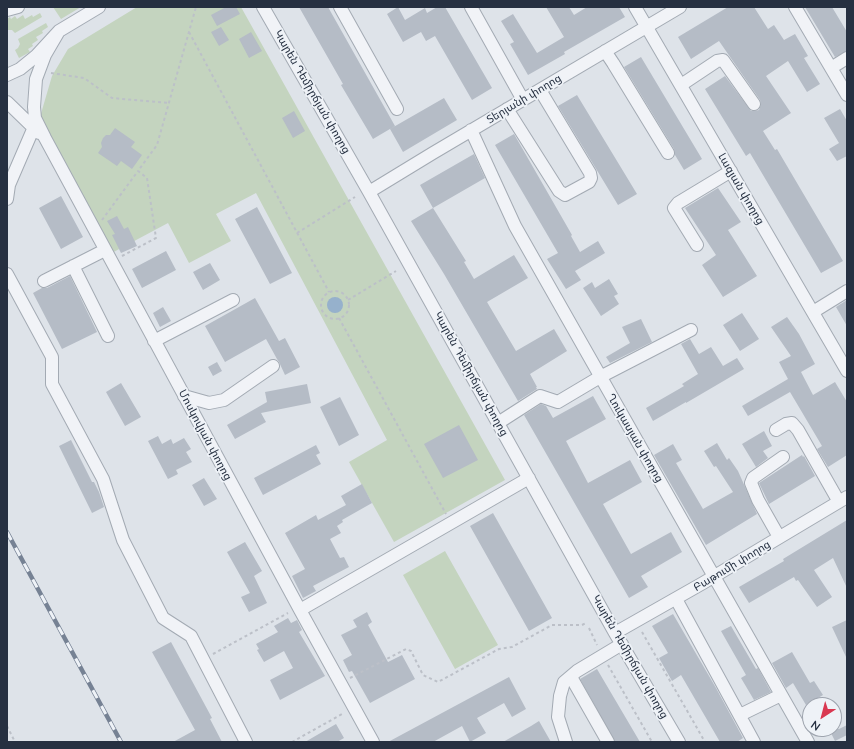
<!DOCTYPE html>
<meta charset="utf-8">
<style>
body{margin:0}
#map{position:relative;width:854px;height:749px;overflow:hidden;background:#dee3e9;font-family:Mulish,sans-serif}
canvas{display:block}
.frame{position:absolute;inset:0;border:8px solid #263041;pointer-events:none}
.north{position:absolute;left:802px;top:697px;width:40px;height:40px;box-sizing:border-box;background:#eef2f7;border:1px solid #9ea4ae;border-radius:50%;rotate:216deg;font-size:11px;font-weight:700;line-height:16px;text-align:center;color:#263041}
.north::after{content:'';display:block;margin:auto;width:14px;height:18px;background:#d93851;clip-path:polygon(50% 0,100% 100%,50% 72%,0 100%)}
</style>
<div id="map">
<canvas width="854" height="749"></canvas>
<div class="frame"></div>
<div class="north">N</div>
</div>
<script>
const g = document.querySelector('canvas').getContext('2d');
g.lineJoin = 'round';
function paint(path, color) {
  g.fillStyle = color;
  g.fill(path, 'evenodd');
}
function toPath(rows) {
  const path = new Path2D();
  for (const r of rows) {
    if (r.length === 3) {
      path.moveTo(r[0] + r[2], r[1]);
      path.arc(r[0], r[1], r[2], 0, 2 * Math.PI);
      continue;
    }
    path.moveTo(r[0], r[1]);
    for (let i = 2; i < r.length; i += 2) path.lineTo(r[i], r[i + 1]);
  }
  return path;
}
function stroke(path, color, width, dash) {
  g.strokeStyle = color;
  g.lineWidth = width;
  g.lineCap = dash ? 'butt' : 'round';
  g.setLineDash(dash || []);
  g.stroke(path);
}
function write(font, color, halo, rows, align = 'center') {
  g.font = font + ' Mulish,"Noto Sans Armenian",sans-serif';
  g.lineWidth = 3.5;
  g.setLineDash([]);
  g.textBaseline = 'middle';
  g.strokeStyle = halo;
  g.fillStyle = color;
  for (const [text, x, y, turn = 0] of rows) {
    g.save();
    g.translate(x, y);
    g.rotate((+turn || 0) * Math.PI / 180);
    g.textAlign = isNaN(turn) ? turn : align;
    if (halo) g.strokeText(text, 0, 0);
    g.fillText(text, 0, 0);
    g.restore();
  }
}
paint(toPath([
 [53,7,81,7,61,19],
 [137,7,241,7,505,480,394,542,349,462,387,440,256,193,216,214,231,241,189,263,168,223,108,255,40,117,52,76,68,49],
 [40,13,42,17,15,33,12,30,7,30,7,19,10,17,11,19,15,16,17,19,23,15,25,19,32,15,33,17],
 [46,23,48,27,42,31,43,33,36,37,38,40,32,44,33,46,28,49,30,52,19,58,15,50,18,48,20,44,18,39],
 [445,551,498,645,455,669,403,575]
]), '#c4d4bf');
paint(toPath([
 [335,305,8]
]), '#96b1cc');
paint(toPath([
 [226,7,236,7,240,14,217,26,211,15],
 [299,7,328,7,395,126,373,139,341,85,343,84],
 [398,7,405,20,425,8,427,13,437,7,445,7,492,88,472,100,435,36,426,41,421,32,403,42,387,14],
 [546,7,569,7,574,15,587,7,619,7,625,17,564,52,565,54,528,75,510,44,514,42,501,21,513,14,537,53,564,37],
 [728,7,754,7,768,29,774,25,784,40,795,34,808,56,804,58,820,84,807,92,788,61,766,76,791,113,763,131,775,150,777,149,843,261,821,273,750,153,746,156,705,89,725,76,751,111,755,111,759,110,761,104,760,100,719,41,691,59,678,37],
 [805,7,832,7,847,32,847,51,835,57],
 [221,27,229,40,219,46,211,32],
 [251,32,262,51,249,58,239,39],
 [641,57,702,159,684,170,675,155,674,149,624,67],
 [577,95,637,194,618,205,558,106],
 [444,98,457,120,403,152,390,129],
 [840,109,847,121,847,156,837,161,829,149,839,143,824,118],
 [294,111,305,131,293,138,282,118],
 [115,128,135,142,131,147,142,155,132,169,121,161,117,166,98,153,102,147,101,143,103,138,106,135,110,135],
 [514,134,572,235,571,236,580,252,598,241,605,253,575,271,581,280,566,289,547,259,558,253,495,145],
 [474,154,485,178,433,208,420,185],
 [718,188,741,222,728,230,757,276,723,297,702,265,716,255,685,208],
 [61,196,83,237,61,249,39,208],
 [257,207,292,273,270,284,235,219],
 [433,208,466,261,464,262,474,279,514,255,528,278,487,302,516,351,554,329,567,351,530,374,537,387,536,387,537,389,518,401,444,274,411,221],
 [117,216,124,229,128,227,137,246,121,253,112,235,115,234,107,221],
 [166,251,176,270,142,288,132,269],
 [210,263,220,280,203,290,193,272],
 [70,276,97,332,62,349,33,293,42,288,47,288],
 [609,279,618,294,614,296,619,304,601,316,583,288,592,282,595,288],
 [255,298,279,341,285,338,300,367,285,375,279,362,277,359,266,339,225,362,205,326],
 [847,300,847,326,836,307],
 [163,307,171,321,160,327,153,313],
 [742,313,759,339,740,351,723,325],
 [787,317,799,334,815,364,801,372,813,395,835,382,847,402,847,455,828,467,817,449,822,446,790,392,748,416,742,406,788,379,779,362,791,356,771,327],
 [641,319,652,342,610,363,606,357,630,343,622,327],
 [690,339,699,354,711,347,723,366,737,358,744,369,686,403,686,402,653,421,646,408,679,389,684,386,682,384,698,374,681,344],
 [217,362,222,371,213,376,208,367],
 [121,383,141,417,125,426,106,392],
 [307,384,311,403,261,413,266,422,235,439,227,425,267,402,265,392],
 [593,396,606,419,566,441,588,483,630,460,642,482,603,504,631,554,671,532,682,552,641,576,648,587,629,598,524,415,541,404,546,406,553,418],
 [340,397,359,435,339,446,320,407],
 [459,425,478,460,443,478,424,444],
 [764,431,772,446,763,451,768,458,756,467,742,444],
 [158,436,162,444,171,439,173,444,184,438,191,449,186,452,192,462,176,470,178,474,168,479,148,441],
 [71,440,92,482,94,482,99,492,104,507,92,513,59,446],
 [717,443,727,460,729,458,738,471,757,514,706,545,654,455,673,444,682,460,676,463,703,509,733,492,716,466,714,467,704,451],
 [316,445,320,453,316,455,321,464,263,495,254,478],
 [802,455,803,457,804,456,815,476,769,504,759,483],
 [204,478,217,499,204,506,192,485],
 [362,484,372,503,342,520,343,522,337,526,341,533,330,539,340,558,344,557,349,567,313,586,316,591,303,598,292,576,305,569,285,533,316,515,318,520,346,505,341,496],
 [493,513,552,618,529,631,470,526],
 [847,520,847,588,833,558,814,570,832,597,817,607,798,580,796,581,794,577,749,603,739,587,784,561,783,559],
 [245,542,262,571,254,576,267,603,249,612,241,597,250,593,227,552],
 [367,612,372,622,368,625,388,662,402,655,415,679,370,703,352,671,349,672,343,660,352,655,341,635,357,627,353,620],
 [673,614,716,688,743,738,737,742,720,742,681,675,672,681,659,658,668,653,652,626],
 [288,618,291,623,297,620,302,630,299,632,325,676,280,700,270,680,293,668,284,651,264,662,257,650,259,649,256,644,278,632,274,626],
 [847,620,847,659,832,627],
 [731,626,756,669,758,668,771,692,754,700,741,678,746,675,721,631],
 [171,642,212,718,210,719,222,742,173,742,195,730,152,652],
 [792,652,810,683,814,681,823,695,806,705,793,683,786,688,772,663],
 [597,669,640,742,615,742,580,679],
 [509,677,526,709,512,717,504,703,477,718,486,733,470,742,462,726,433,742,388,742],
 [539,721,551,742,503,742,531,726],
 [336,724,344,738,337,742,305,742],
 [847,725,847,735,835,741,829,729,839,729]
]), '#b5bcc6');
const minor = toPath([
 [263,7,369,192,615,633,679,742],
 [340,7,397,109],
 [471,7,523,100],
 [635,7,847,371],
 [795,7,847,95],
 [7,10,18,7],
 [59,31,45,55,36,79,34,107,35,118,45,138,300,610,373,742],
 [605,51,613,63,668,153],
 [831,68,847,58],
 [7,75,20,69,36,56,59,31,99,7],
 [681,85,717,61,723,60,754,104],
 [7,102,39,133],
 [507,109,559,191,565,195,589,182,591,178,590,173,540,90],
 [471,130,515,226,808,742],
 [369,192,433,153,680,7],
 [7,199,9,185,34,127],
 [697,245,674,208,678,203,731,171],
 [73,266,108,336],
 [7,274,52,357,52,384,103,479,123,540,163,618,191,636,246,742],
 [44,281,105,250],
 [813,312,847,291],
 [154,341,233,300],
 [184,396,209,403,224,400,273,366],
 [498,423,540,396,558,402,600,377,691,330],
 [776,430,786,424,792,423,798,430,839,502],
 [779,537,758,500,751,483,753,478,783,457],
 [676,599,754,742],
 [300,610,529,478],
 [615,633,703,583,847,497],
 [571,677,608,742],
 [740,715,781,695],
 [566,742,558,717,560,696,564,682,577,671,622,644]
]);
stroke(minor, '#a3aab3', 14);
stroke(toPath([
 [189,32,329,292],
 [51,73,84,78,112,98,169,103],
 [102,220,138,171],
 [297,233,355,197],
 [122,256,156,238,147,178,138,171,157,145,196,7],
 [335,305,14],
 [348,300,396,271],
 [339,318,446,514],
 [589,628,597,645],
 [642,632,705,742],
 [213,654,288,613],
 [608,665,652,742],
 [350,678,406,649,411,651,423,675,438,682,499,649,512,647,552,625,582,625,586,623],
 [7,726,15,742],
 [292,742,344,713]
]), '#bcc0c8', 2, [3, 3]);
stroke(minor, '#f1f3f7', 12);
const rail = toPath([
 [7,532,121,742]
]);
stroke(rail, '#768294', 4.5);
stroke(rail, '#eef2f7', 3, [9]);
write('11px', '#263041', '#eef2f7', [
 ["Կարեն Դեմիրճյան փողոց",312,92,60],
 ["Տերյանի փողոց",524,99,-31],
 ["Լազյան փողոց",741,189,60],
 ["Կարեն Դեմիրճյան փողոց",471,374,61],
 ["Մոսկովյան փողոց",205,435,62],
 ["Ղուկասյան փողոց",635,438,60],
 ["Բաթումի փողոց",732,566,-31],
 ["Կարեն Դեմիրճյան փողոց",630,657,60]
]);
</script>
